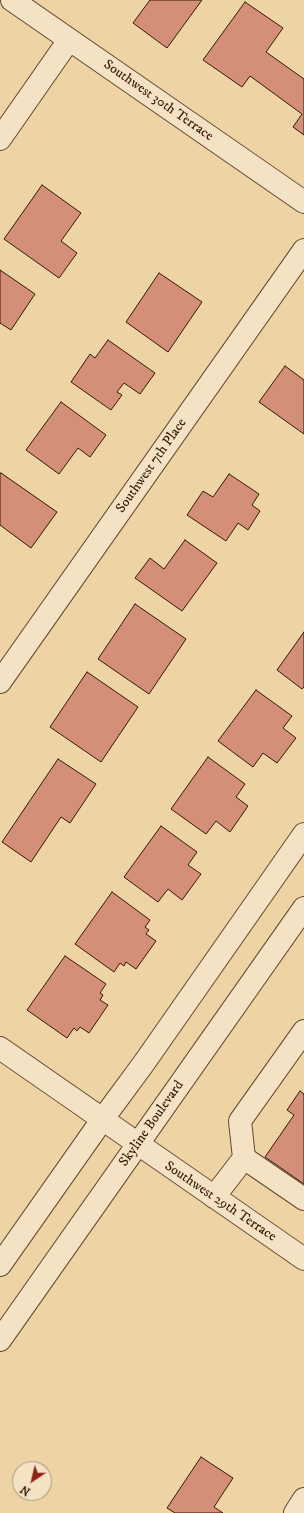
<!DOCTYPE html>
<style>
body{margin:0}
#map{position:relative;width:304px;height:1513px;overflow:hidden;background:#eed3a5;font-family:"IM FELL DW Pica",serif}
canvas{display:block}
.north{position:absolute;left:12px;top:1461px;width:40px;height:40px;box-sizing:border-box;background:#f4e2c4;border:1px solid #a89179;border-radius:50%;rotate:215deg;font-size:11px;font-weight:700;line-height:16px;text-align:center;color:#361808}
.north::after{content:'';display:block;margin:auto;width:14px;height:18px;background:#8f2418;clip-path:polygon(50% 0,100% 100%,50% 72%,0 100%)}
</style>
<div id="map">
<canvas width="304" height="1513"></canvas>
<div class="north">N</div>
</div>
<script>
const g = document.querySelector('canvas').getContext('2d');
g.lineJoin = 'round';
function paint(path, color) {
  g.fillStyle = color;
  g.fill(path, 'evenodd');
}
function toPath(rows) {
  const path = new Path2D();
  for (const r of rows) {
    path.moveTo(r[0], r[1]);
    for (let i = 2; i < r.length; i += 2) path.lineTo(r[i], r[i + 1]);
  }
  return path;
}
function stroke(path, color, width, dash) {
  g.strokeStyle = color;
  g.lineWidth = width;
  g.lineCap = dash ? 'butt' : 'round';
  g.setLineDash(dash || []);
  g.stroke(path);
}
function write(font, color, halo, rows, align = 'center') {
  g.font = font + ' "IM FELL DW Pica",serif';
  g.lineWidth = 3.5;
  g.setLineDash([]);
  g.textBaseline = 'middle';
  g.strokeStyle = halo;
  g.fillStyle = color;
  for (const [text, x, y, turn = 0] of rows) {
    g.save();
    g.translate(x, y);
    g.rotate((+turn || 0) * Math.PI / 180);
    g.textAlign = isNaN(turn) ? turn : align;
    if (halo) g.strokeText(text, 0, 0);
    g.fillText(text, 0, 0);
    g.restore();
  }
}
const building = toPath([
 [150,0,202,0,167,48,133,23,150,0],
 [245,2,283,28,266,52,304,79,304,135,293,127,302,114,250,76,242,87,203,60,245,2],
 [42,185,81,213,61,241,77,253,59,278,4,239,42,185],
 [0,270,35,294,11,330,0,323,0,270],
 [159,273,202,302,168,352,126,322,159,273],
 [108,340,155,373,140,394,124,383,117,392,122,395,111,410,71,382,90,354,95,358,108,340],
 [285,366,304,380,304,434,259,402,285,366],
 [61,402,106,435,90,457,78,448,59,474,26,450,61,402],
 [1,473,57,512,31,548,0,525,0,474,1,473],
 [229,474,259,494,252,505,260,511,248,530,238,523,226,541,187,515,203,491,213,497,229,474],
 [185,540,217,563,182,611,135,578,150,558,164,569,185,540],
 [135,604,186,639,149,694,98,659,135,604],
 [304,632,304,687,302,689,277,670,304,632],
 [87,672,138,707,101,762,50,727,87,672],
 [256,690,292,716,283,728,296,738,277,763,263,753,253,767,218,741,256,690],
 [208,757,245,784,236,797,248,806,230,832,216,821,206,834,171,809,208,757],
 [58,759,96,784,70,823,61,817,31,862,2,842,58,759],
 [161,826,197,852,188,865,201,874,182,900,168,889,158,902,124,877,161,826],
 [112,892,150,920,145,927,149,930,146,934,156,941,136,969,126,962,124,966,120,963,114,972,75,944,112,892],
 [65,956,106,984,100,993,103,995,100,1000,108,1005,89,1033,80,1027,77,1031,74,1028,67,1038,27,1010,65,956],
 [300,1091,304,1094,304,1184,265,1157,294,1115,287,1110,300,1091],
 [201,1457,233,1478,214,1507,223,1513,175,1513,167,1508,201,1457]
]);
paint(building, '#d48f78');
stroke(building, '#361808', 1);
const minor = toPath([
 [12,0,304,202],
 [0,139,69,40],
 [0,682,304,250],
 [0,1048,304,1259],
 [244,1158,304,1199],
 [214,1197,244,1158,240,1121,304,1031],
 [0,1265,102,1120,144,1063,304,834],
 [0,1340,304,908],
 [295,1513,304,1499]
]);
stroke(minor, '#64472f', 24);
stroke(minor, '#f4e2c4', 22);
write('14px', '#361808', '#f4e2c4', [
 ["Southwest 30th Terrace",158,101,35],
 ["Southwest 7th Place",152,466,-55],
 ["Skyline Boulevard",152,1124,-55],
 ["Southwest 29th Terrace",220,1202,34]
]);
</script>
